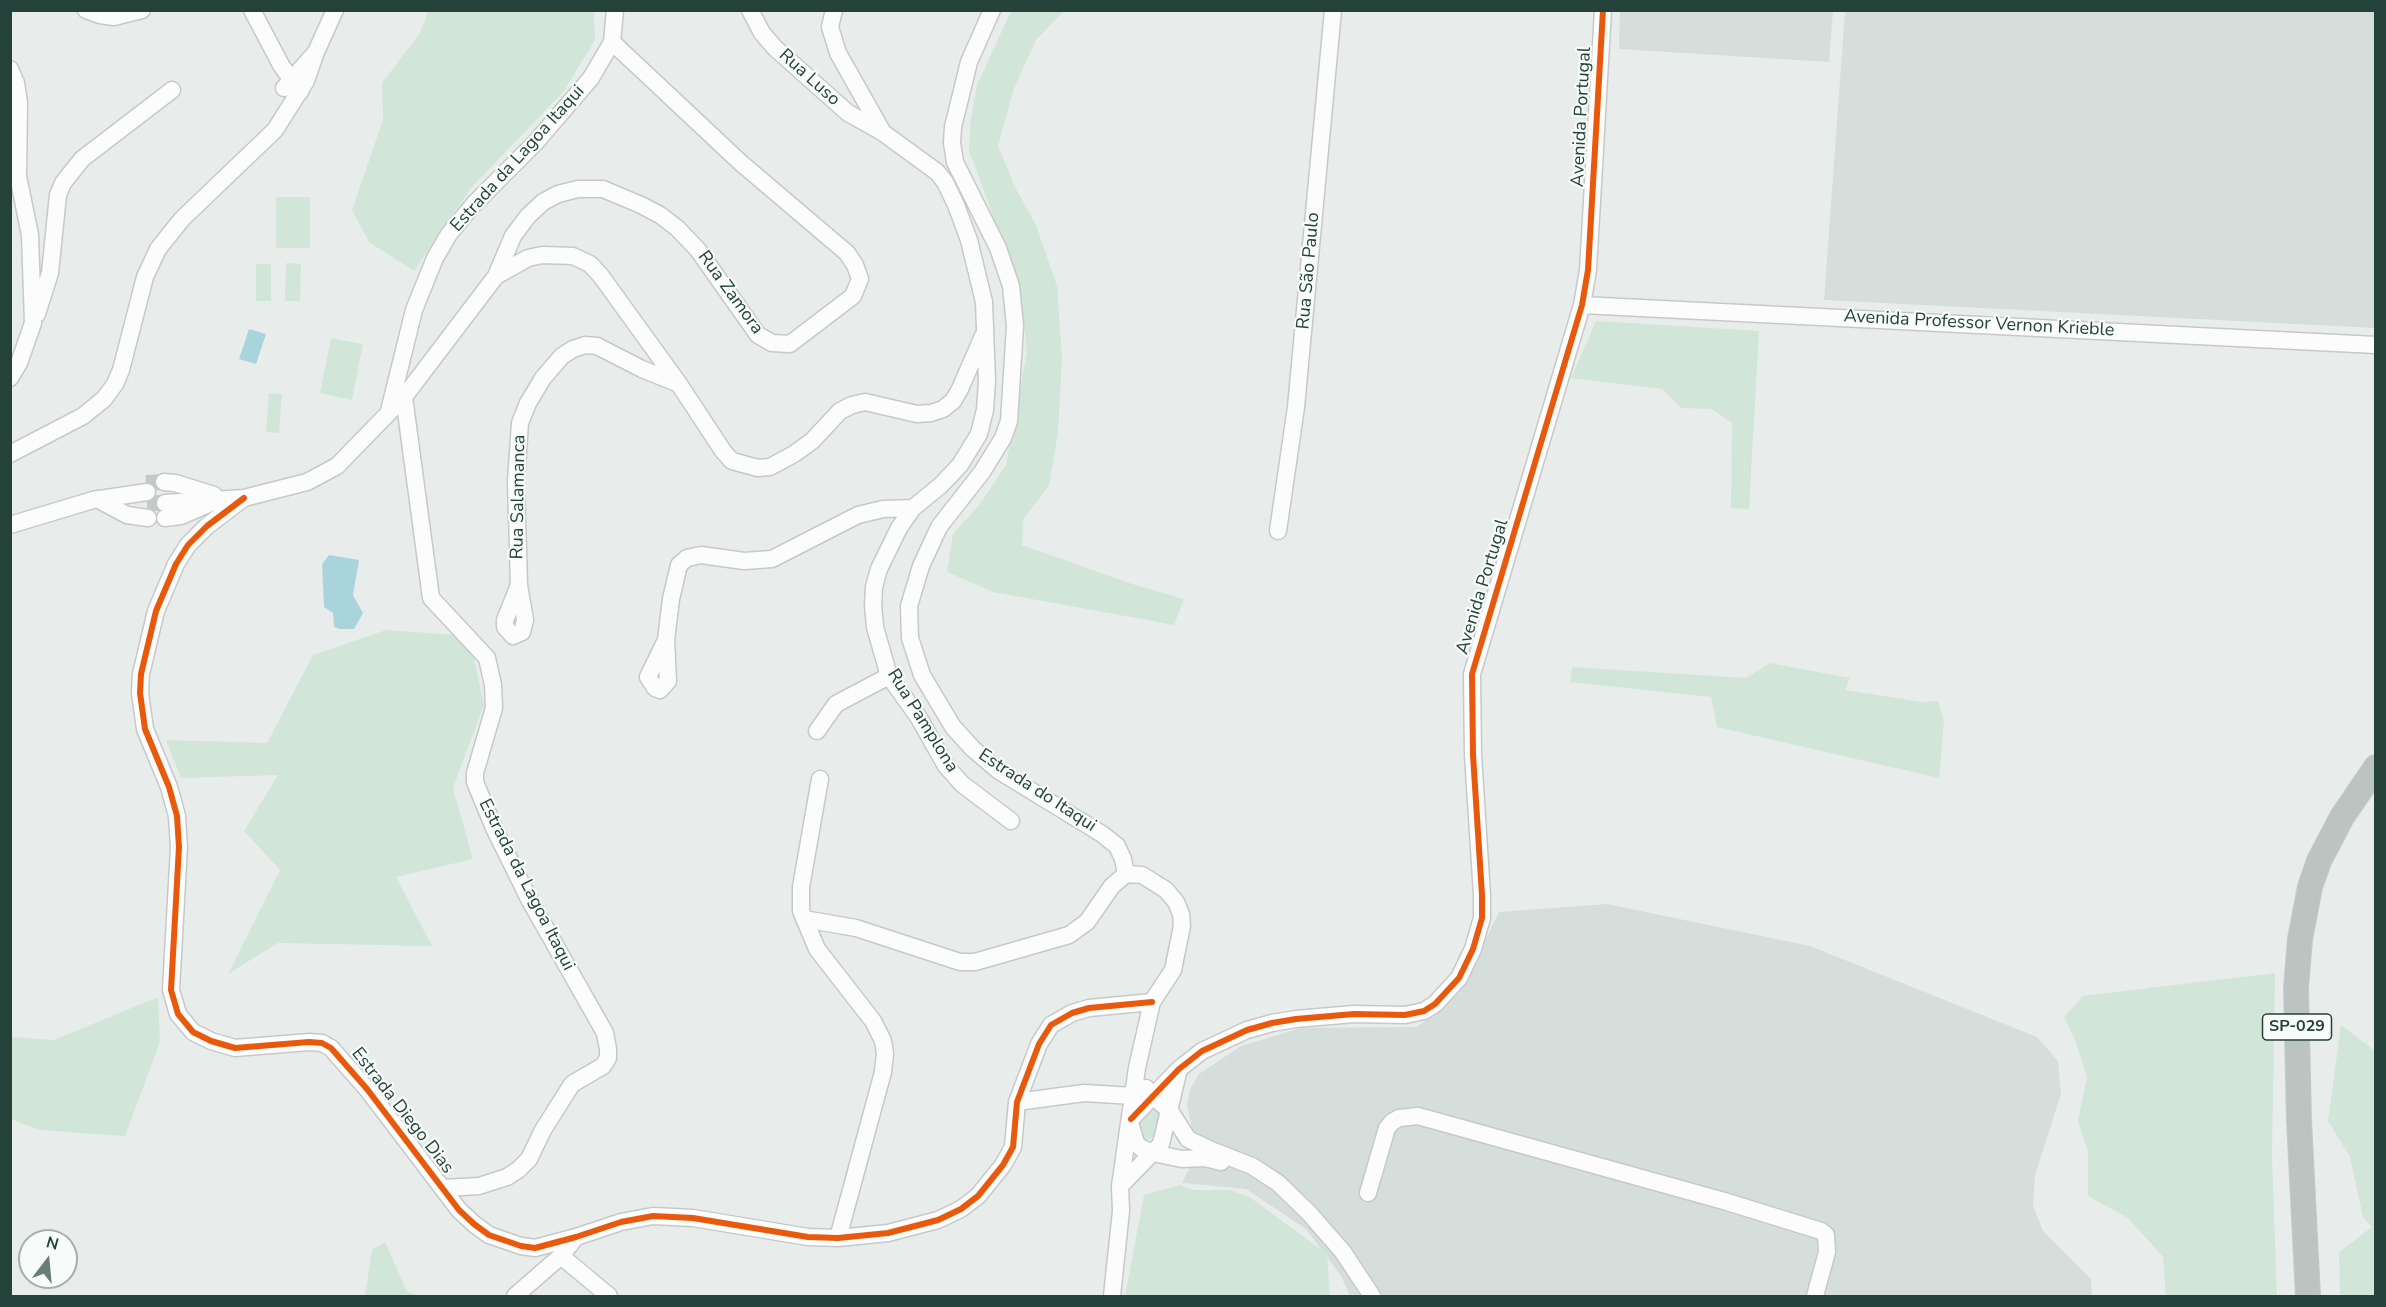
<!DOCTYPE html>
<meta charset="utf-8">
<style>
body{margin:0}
#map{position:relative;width:2386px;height:1307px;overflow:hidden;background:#e8edeb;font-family:"Nunito Sans",sans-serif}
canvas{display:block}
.frame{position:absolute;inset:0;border:12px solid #24423a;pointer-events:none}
.north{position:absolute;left:18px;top:1229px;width:60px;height:60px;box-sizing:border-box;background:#f7fbf9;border:2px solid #a3b1ad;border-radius:50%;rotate:16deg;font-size:16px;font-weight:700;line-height:24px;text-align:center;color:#24423a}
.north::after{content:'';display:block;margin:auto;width:21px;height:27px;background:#697e78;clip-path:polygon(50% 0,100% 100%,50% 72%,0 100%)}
</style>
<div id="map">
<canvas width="2386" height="1307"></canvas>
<div class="frame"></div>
<div class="north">N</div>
</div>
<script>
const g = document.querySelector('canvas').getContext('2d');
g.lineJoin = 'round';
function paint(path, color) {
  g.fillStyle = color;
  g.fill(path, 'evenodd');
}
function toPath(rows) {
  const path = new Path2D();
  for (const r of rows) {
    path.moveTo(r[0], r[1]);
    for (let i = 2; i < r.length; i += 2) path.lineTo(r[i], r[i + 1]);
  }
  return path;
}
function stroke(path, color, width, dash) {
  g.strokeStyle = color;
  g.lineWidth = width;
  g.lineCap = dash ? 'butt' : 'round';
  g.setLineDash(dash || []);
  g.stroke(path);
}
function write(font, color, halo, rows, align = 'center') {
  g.font = font + ' "Nunito Sans",sans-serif';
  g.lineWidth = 4.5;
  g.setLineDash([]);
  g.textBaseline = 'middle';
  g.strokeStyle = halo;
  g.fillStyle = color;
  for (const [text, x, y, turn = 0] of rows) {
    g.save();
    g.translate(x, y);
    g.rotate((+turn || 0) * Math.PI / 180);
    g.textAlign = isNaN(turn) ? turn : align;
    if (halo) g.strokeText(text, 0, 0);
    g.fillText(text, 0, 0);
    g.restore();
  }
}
paint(toPath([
 [1620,11,1833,11,1829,62,1619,49],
 [1845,11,2375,11,2375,328,1824,300],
 [1607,904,1810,946,2037,1037,2058,1061,2061,1094,2035,1175,2033,1206,2043,1231,2091,1279,2092,1296,1350,1296,1341,1276,1306,1229,1246,1189,1182,1183,1197,1152,1187,1105,1190,1089,1199,1074,1241,1046,1301,1028,1416,1027,1439,1012,1459,993,1499,912]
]), '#d6dedb');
paint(toPath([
 [428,11,594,11,595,40,563,92,471,188,414,271,369,242,352,210,383,120,382,83,420,33],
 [1011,11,1064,11,1036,40,1014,88,998,146,1015,187,1036,225,1057,286,1062,358,1058,433,1049,485,1023,520,1022,545,1132,584,1184,599,1174,625,993,592,947,572,953,534,980,504,1006,465,1027,352,1022,307,1009,258,969,151,971,118,977,85],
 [276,197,310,197,310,248,276,248],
 [286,263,301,264,300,301,285,301],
 [256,264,271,264,271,301,256,301],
 [1596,321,1759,331,1749,509,1731,508,1732,423,1712,409,1681,408,1662,389,1571,378],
 [331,338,363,344,352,400,320,393],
 [269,393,282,394,279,433,266,432],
 [386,630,469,636,484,705,453,788,473,859,396,877,432,946,278,943,228,974,280,870,244,831,278,775,181,778,166,740,267,743,313,655],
 [1770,663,1850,678,1845,690,1922,702,1938,701,1944,721,1939,778,1717,727,1711,697,1570,682,1572,667,1746,678],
 [2275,973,2272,1158,2277,1296,2166,1296,2163,1257,2128,1218,2088,1196,2088,1152,2078,1121,2087,1077,2076,1042,2064,1017,2083,996],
 [158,997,160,1042,125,1136,39,1130,11,1119,11,1037,54,1040],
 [2341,1025,2375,1051,2375,1296,2340,1296,2339,1252,2372,1227,2363,1217,2350,1157,2328,1121],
 [1153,1107,1162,1116,1158,1134,1146,1141,1140,1136,1140,1117],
 [1180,1185,1192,1190,1231,1190,1251,1198,1327,1254,1330,1296,1125,1296,1144,1195],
 [385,1242,407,1292,423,1296,365,1296,372,1250]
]), '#d1e6d8');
paint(toPath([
 [249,329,266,334,256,364,239,359],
 [329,555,359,560,353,595,363,613,354,629,340,629,334,627,333,613,324,607,322,564]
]), '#a9d4db');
stroke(toPath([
 [146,483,164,482],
 [147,503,165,503]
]), '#c1cbc8', 16, [16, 8]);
const minor = toPath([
 [86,10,100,15,114,17,142,10],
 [252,10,281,65,300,92],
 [750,10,762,33,775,48,848,113,882,132,937,172,945,182,956,205,969,240,984,302,987,381,985,410,979,434,960,465,941,485,913,508,899,528,879,569,874,587,873,605,875,627,889,676,919,718,946,766,962,784,1011,821],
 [834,10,830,27,838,53,882,131],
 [992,10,969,62,953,127,952,143,955,162,998,248,1011,286,1015,326,1009,421,1003,438,982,472,939,527,921,566,909,606,910,638,922,675,953,727,973,749,999,771,1102,834,1117,846,1123,859,1126,874],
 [10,69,16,83,19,103,18,176,30,235,33,323,19,363,10,378],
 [284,88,316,52,335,10],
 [496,276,528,258,542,255,573,256,590,264,601,276,679,384],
 [1582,305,2376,345],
 [37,314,50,273,58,195,63,183,82,159,172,90],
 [404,397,431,598,487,658,493,685,494,708,475,773,475,782,494,828,529,899,605,1033,608,1049,608,1058,603,1066,572,1084,543,1130,529,1159,518,1170,507,1177,479,1186,444,1188],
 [389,411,414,310,435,258,449,234,474,204,536,142,591,78,612,42,615,10],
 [10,454,83,416,104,399,115,384,121,370,145,277,158,249,182,219,275,130,306,81,316,52],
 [164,482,175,483,214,495],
 [244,498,207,526,188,545,176,564,156,611,141,674,140,693,145,729,169,787,177,816,179,847,171,990,178,1014,193,1032,211,1041,235,1048,309,1042,322,1043,331,1048,367,1089,459,1210,474,1224,489,1235,521,1246,535,1248,576,1237,621,1222,653,1216,693,1218,808,1237,838,1238,888,1233,938,1220,961,1209,978,1196,1003,1165,1013,1147,1017,1102,1039,1044,1051,1025,1072,1013,1089,1008,1152,1002],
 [97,499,127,515,148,518],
 [165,503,244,498,307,482,337,466,404,397,496,276,513,236,528,216,543,202,558,194,578,189,603,189,641,205,660,215,677,228,698,250,758,335,772,343,790,344,853,296,860,279,855,265,847,253,741,163,612,42],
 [165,518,181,516,211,503],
 [10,525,93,500,147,492],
 [1278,531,1296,407,1333,10],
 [519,585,505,620,505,627,513,636,522,632,525,620,519,585,516,481,520,423,528,403,543,378,562,356,573,349,585,345,597,346,642,369,679,384,723,451,732,461,758,468,770,467,794,454,812,441,840,411,852,405,865,402,917,414,931,413,943,409,953,401,960,389,983,336],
 [666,640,648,677,655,688,660,690,668,681,666,640,671,599,679,565,687,558,701,555,744,561,772,559,858,515,883,509,913,508],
 [817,731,836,704,889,676],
 [820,779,801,887,801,911,817,949,873,1021,883,1041,885,1054,883,1072,838,1238],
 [804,919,856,928,960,962,975,962,1069,935,1087,922,1112,886,1126,874],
 [1146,1088,1151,1095,1170,1111,1188,1139,1211,1150,1252,1166,1278,1183,1309,1213,1343,1252,1372,1296],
 [1017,1102,1084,1093,1133,1096],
 [1131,1119,1179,1069,1202,1051,1247,1030,1272,1023,1296,1019,1354,1014,1405,1015,1424,1011,1435,1004,1459,978,1473,949,1482,918,1482,895,1473,755,1472,674,1582,305,1588,270,1603,10],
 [1131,1126,1136,1143,1141,1148,1153,1153,1182,1159,1205,1158,1221,1162],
 [1120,1186,1161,1144,1179,1069],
 [1368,1193,1387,1128,1392,1122,1399,1118,1418,1116,1724,1201,1821,1231,1826,1235,1827,1252,1815,1296],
 [561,1256,609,1296],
 [515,1296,561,1256,576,1237],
 [1112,1296,1121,1211,1120,1186,1137,1068,1152,1002,1173,970,1182,926,1181,914,1176,902,1166,890,1142,875,1126,874]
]);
const highway = toPath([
 [2308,1296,2299,1120,2296,988,2300,939,2310,887,2319,861,2342,817,2376,767]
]);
stroke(minor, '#c5cac8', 19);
stroke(highway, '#c3ccc9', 26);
stroke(minor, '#fcfcfc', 16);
stroke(highway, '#bcc4c2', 24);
stroke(toPath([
 [244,498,207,526,188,545,176,564,156,611,141,674,140,693,145,729,169,787,177,816,179,847,171,990,178,1014,193,1032,211,1041,235,1048,309,1042,322,1043,331,1048,367,1089,459,1210,474,1224,489,1235,521,1246,535,1248,576,1237,621,1222,653,1216,693,1218,808,1237,838,1238,888,1233,938,1220,961,1209,978,1196,1003,1165,1013,1147,1017,1102,1039,1044,1051,1025,1072,1013,1089,1008,1152,1002],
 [1131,1119,1179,1069,1202,1051,1247,1030,1272,1023,1296,1019,1354,1014,1405,1015,1424,1011,1435,1004,1459,978,1473,949,1482,918,1482,895,1473,755,1472,674,1582,305,1588,270,1603,10]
]), '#e8590c', 6);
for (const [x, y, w] of [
 [2297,1027,69]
]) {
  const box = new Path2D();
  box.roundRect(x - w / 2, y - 13, w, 26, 4.5);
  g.fillStyle = '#f7fbf9';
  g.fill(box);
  stroke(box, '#24423a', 1.5);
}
write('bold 16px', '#24423a', null, [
 ["SP-029",2297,1027]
]);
write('18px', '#24423a', '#f7fbf9', [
 ["Rua Luso",809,78,42],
 ["Avenida Portugal",1582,117,-87],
 ["Estrada da Lagoa Itaqui",518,159,-48],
 ["Rua São Paulo",1309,271,-85],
 ["Rua Zamora",730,293,54],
 ["Avenida Professor Vernon Krieble",1979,324,3],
 ["Rua Salamanca",519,497,-89],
 ["Avenida Portugal",1483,587,-73],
 ["Rua Pamplona",922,721,58],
 ["Estrada do Itaqui",1037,791,33],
 ["Estrada da Lagoa Itaqui",526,885,63],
 ["Estrada Diego Dias",402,1111,52]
]);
</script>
